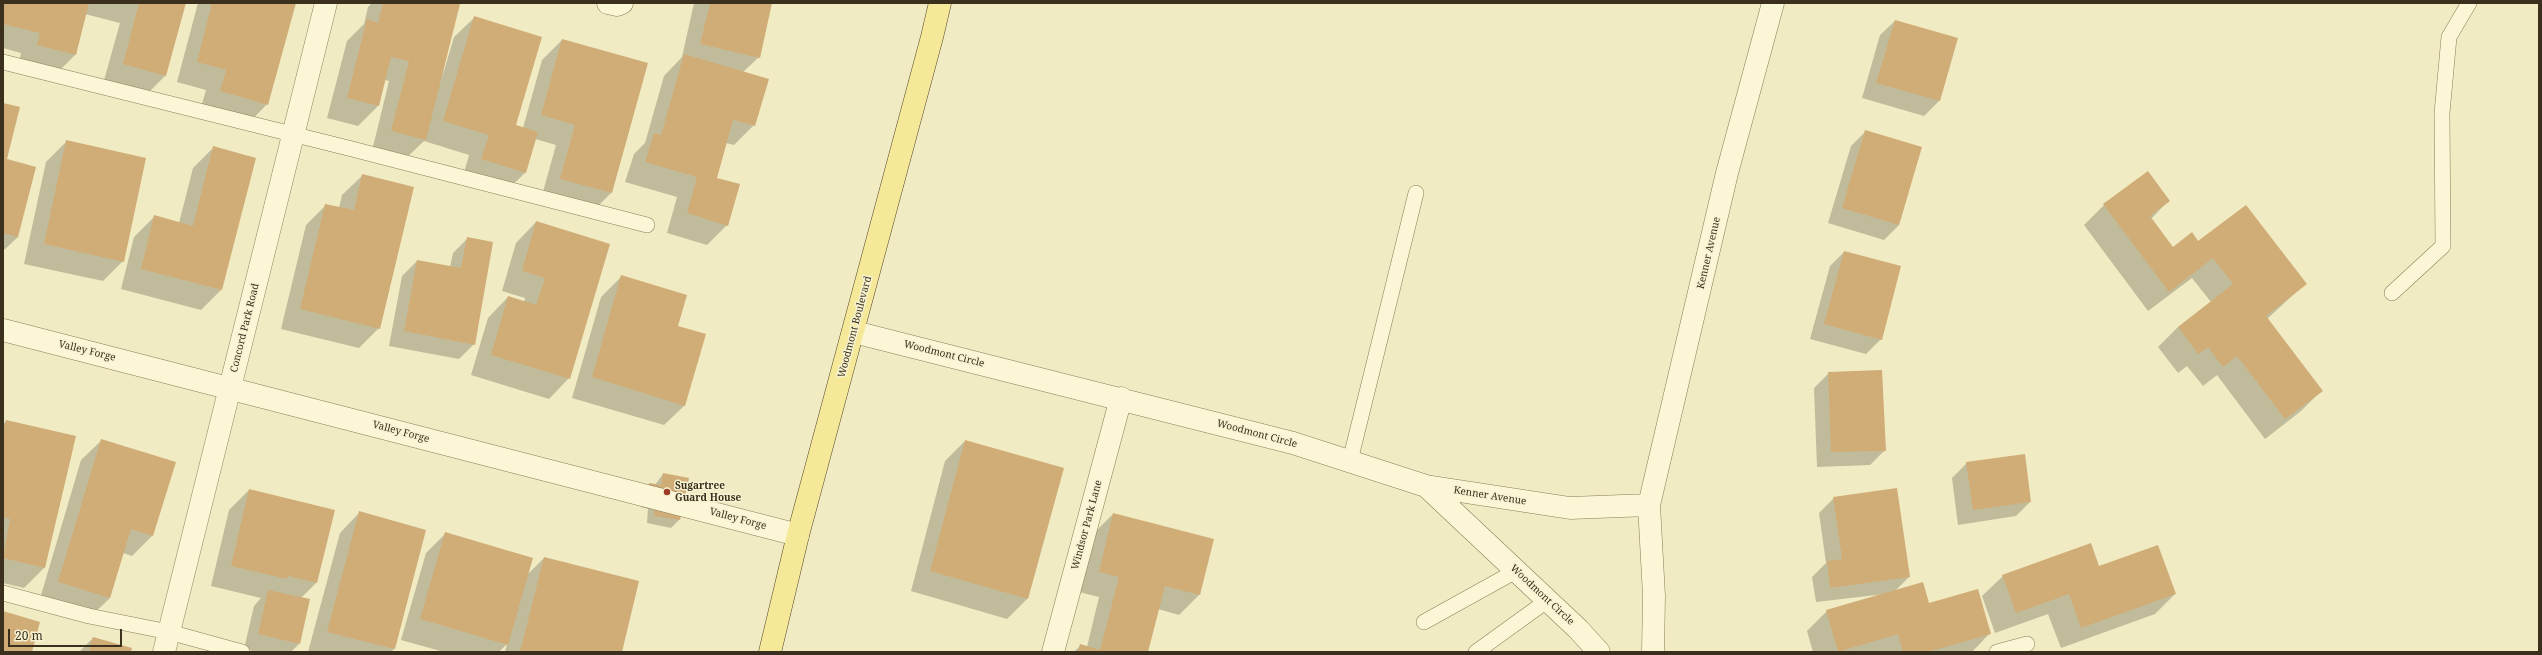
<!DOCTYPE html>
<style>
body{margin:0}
#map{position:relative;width:2542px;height:655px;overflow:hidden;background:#f0ebc2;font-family:"Noto Serif",serif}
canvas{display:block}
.frame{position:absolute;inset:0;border:4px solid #3a301d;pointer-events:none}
.scale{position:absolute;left:8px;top:629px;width:114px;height:18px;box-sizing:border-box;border:2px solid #3a301d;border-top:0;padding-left:5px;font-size:12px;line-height:14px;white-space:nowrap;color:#3a301d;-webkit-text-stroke:3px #f7f3d2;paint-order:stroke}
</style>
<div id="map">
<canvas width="2542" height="655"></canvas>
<div class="frame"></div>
<div class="scale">20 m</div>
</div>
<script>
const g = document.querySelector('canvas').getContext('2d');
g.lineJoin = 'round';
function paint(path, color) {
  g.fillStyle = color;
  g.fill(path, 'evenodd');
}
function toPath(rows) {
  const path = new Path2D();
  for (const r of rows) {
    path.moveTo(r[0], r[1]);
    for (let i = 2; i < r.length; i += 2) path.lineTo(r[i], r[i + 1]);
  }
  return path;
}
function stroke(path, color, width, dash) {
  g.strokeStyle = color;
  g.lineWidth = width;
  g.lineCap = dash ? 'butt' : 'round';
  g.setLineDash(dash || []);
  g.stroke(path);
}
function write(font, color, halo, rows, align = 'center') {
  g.font = font + ' "Noto Serif",serif';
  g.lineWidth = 3;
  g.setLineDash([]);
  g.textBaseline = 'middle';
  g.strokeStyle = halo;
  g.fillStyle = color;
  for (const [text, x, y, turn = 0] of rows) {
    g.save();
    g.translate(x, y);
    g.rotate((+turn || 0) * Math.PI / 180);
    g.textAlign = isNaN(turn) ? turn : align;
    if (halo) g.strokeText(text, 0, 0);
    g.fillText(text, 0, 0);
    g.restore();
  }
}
paint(toPath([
 [3,3,185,3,165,76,145,96,103,84,120,23,85,14,75,55,55,75,18,65,21,53,3,48],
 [198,3,295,3,267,104,247,125,200,111,206,90,177,82],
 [372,3,458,5,441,81,454,37,475,17,515,126,523,128,542,60,562,40,611,193,591,213,541,199,556,145,535,139,525,173,504,193,462,180,469,155,424,141,405,159,372,151,389,81,385,80,378,106,358,126,327,118,347,41,364,24,368,7],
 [694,3,771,3,759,57,743,72,754,125,734,145,726,143,715,178,727,225,707,245,667,233,677,197,625,182,634,154,645,143,664,76,682,57],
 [1895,21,1957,39,1939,101,1924,116,1862,98,1880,35],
 [3,104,6,160,18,237,3,251],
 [1866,131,1921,148,1899,225,1884,240,1828,223,1851,146],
 [67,141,123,261,103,281,24,264,46,162],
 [213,148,255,158,221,290,201,310,121,289,134,237,154,217,179,223,193,168],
 [363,175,379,328,359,348,281,329,306,225,326,205,339,208,342,195],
 [2169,200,2151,219,2173,248,2198,243,2305,284,2267,319,2321,391,2301,411,2265,439,2217,375,2203,386,2187,366,2178,373,2158,347,2178,327,2211,302,2192,278,2148,311,2084,225,2104,205],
 [536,222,569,378,549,399,471,375,488,318,508,297,524,302,525,298,502,291,516,243],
 [468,238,474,344,459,359,389,346,402,276,417,261,450,267,453,253],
 [1844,252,1881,339,1866,354,1810,339,1830,266],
 [622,276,677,326,685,405,664,425,572,398,601,297],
 [1829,373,1885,450,1870,465,1817,467,1814,388],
 [6,421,44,568,24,588,3,583,3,424],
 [102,440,152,536,132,556,123,553,110,598,89,618,39,602,81,460],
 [965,441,1028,598,1007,619,911,591,945,461],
 [1967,463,2030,502,2016,516,1958,525,1952,478],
 [663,474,688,479,679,520,671,528,647,523,648,509,641,507,641,492,649,484,655,485],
 [249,490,316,583,301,598,299,644,291,652,257,652,244,649,254,606,261,598,211,586,229,510],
 [1834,498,1909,577,1894,592,1929,604,1990,633,1972,652,1813,652,1807,631,1827,611,1885,594,1816,602,1812,577,1826,563,1819,513],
 [360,512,425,530,394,649,391,652,308,652,340,533],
 [1113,514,1199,595,1179,615,1158,609,1147,652,1074,652,1081,645,1087,647,1099,597,1079,592,1093,534],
 [446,533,527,575,544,558,621,652,505,652,507,644,499,652,444,652,401,640,426,553],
 [2099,567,2175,594,2155,614,2061,648,2048,614,1995,633,1982,596,2003,576],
 [93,638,130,652,79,652]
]), '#0003');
paint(toPath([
 [3,3,89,3,76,55,37,45,40,33,3,24],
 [139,3,186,3,166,76,123,64],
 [212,3,296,3,268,105,220,91,226,70,197,62],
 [383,3,460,4,426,140,391,131,409,61,391,57,379,106,347,98,367,19,378,23],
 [710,3,772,3,760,58,700,44],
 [474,16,542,37,516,125,538,132,526,173,481,159,489,135,443,121],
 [1895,20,1958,38,1940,101,1876,83],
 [562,39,648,63,612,193,560,179,575,125,541,115],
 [684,54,769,79,755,126,733,120,717,178,740,184,728,226,687,213,697,177,645,162,654,133,661,135],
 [3,103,20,107,7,159,36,167,18,237,3,233],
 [1865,130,1922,147,1899,225,1842,208],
 [66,140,146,158,124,262,44,244],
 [213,146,256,158,222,290,141,269,154,215,193,226],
 [2148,171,2170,201,2150,216,2173,247,2192,232,2198,241,2246,205,2307,284,2266,316,2323,391,2285,419,2237,356,2223,367,2208,347,2198,354,2178,327,2233,284,2213,258,2169,292,2103,204],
 [362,174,414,187,380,329,300,309,325,204,354,210],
 [536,221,610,244,570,379,491,355,508,296,536,305,545,278,522,271],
 [467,237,493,242,475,345,404,331,417,260,461,268],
 [1844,251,1901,266,1882,340,1824,324],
 [621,275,687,295,678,326,706,334,685,406,592,377],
 [1882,370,1886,451,1831,452,1828,372],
 [6,420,76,436,45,568,3,558,10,519,3,517,3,432],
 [101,439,176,462,153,536,131,529,110,598,58,582],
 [965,440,1064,468,1028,599,930,571],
 [2025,454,2031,502,1973,510,1966,462],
 [663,473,689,478,680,520,654,516,655,501,648,500,649,483,661,485],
 [1897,488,1910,577,1830,588,1827,561,1842,559,1833,497],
 [249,489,335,510,317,583,288,576,287,579,231,566],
 [359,511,426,530,395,649,327,632],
 [1113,513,1214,539,1200,595,1165,586,1148,652,1078,652,1080,644,1100,650,1119,577,1099,572],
 [445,532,533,558,508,645,420,619],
 [2091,543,2099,566,2158,545,2176,594,2081,628,2069,594,2016,613,2002,575],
 [544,557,639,581,622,652,520,652],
 [1923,582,1929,603,1978,589,1991,634,1927,652,1903,652,1898,634,1838,652,1826,610],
 [268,590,310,599,300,644,258,634],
 [3,611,40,622,32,652,3,652],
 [93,637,132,648,131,652,89,652]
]), '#d0ac77');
const service = toPath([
 [3,62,352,149,647,225],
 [2392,293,2443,246,2442,113,2449,37,2469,3],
 [1350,461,1416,193],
 [3,593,89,616,169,632,242,652],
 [1424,622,1516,571],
 [1476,652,1548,600],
 [1997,652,2027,644]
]);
const minor = toPath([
 [608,3,617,5,622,3],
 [3,330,798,535],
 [854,332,1293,443,1426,486,1578,629,1599,652],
 [1426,486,1570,508,1649,505],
 [164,652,326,3],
 [1053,652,1121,398],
 [1653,652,1654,596,1649,505,1727,173,1773,3]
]);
const primary = toPath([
 [770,652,798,535,932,37,940,3]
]);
stroke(service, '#8b7d58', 16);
stroke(minor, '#8b7d58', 23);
stroke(primary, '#58492d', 23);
stroke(service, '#faf6d6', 15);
stroke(minor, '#faf6d6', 22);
stroke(primary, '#f5e999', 22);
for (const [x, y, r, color] of [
 [667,492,4,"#9d3b26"]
]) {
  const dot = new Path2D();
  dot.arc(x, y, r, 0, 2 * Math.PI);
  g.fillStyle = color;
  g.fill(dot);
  stroke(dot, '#f7f3d2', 1.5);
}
write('10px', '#3a301d', '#f7f3d2', [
 ["Kenner Avenue",1709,253,-77],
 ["Woodmont Boulevard",855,327,-75],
 ["Concord Park Road",245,328,-76],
 ["Valley Forge",87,351,14],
 ["Woodmont Circle",944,354,14],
 ["Valley Forge",401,432,15],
 ["Woodmont Circle",1257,434,15],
 ["Kenner Avenue",1490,496,9],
 ["Valley Forge",738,519,15],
 ["Windsor Park Lane",1087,525,-75],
 ["Woodmont Circle",1542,595,43]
]);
write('bold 10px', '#3a301d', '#f7f3d2', [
 ["Sugartree",675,486],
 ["Guard House",675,498]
], 'left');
</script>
